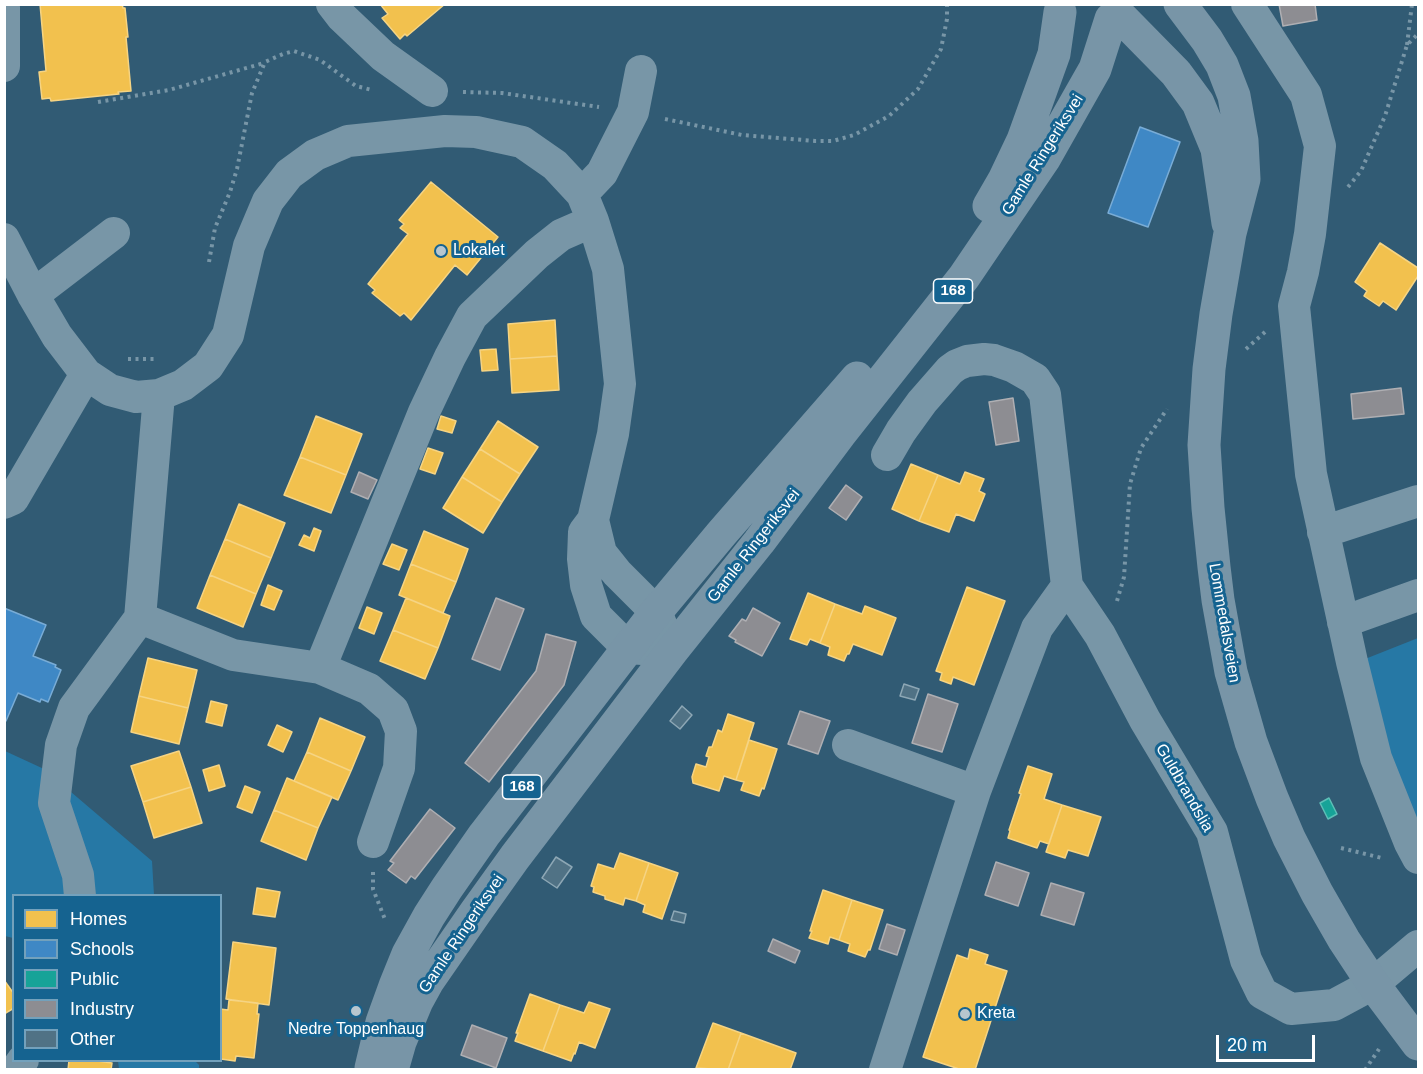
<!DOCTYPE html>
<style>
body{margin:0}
#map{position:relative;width:1423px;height:1074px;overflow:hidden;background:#315b74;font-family:Helvetica,sans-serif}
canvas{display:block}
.frame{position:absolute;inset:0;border:6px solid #fff;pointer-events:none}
.legend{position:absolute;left:12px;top:894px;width:210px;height:168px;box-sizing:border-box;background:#156390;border:2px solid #73a1bc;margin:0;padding:8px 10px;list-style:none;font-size:18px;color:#fff}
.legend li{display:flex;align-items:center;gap:12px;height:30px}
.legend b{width:30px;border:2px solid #73a1bc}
.scale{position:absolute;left:1216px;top:1035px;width:99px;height:27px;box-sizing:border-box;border:3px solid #fff;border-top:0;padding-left:8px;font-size:18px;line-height:21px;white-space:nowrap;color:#fff;-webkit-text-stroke:4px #156390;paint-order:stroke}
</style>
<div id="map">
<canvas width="1423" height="1074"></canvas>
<div class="frame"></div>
<ul class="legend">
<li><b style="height:16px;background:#f2c14e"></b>Homes</li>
<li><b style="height:16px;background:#3f88c5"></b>Schools</li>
<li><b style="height:16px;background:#17a398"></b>Public</li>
<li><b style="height:16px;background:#8d8d92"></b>Industry</li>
<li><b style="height:16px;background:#507285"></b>Other</li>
</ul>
<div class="scale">20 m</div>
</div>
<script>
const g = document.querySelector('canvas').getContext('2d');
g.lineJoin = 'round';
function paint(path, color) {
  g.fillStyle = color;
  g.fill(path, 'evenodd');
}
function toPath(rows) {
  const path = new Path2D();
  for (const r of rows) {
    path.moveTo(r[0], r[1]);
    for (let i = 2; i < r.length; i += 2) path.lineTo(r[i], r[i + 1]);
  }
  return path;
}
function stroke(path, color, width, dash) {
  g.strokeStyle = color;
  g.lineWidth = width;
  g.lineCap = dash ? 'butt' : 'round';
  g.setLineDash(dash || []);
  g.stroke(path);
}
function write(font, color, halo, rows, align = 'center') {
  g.font = font + ' Helvetica,sans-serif';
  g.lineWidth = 6;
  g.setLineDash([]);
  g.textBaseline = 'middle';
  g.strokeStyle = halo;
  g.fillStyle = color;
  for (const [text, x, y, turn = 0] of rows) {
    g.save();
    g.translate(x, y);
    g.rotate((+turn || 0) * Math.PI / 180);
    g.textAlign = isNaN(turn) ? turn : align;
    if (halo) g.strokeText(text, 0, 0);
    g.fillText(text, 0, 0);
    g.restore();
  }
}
paint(toPath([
 [1418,638,1418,827,1389,755,1365,659],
 [5,751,44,769,152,861,154,895,14,896,13,938,5,936],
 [118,1061,195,1061,199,1065,199,1069,119,1069]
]), '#2678a5');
const homes = toPath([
 [40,4,122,4,123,8,125,8,128,37,126,37,131,91,118,92,119,94,51,101,50,98,42,99,39,72,46,71,40,4],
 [380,4,445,4,407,36,405,34,400,39,382,18,388,14,380,4],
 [431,182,498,237,467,275,455,265,411,320,404,313,400,316,372,293,375,290,368,284,408,234,400,228,404,224,399,220,431,182],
 [1380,243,1418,268,1418,276,1396,310,1383,301,1379,306,1364,296,1367,291,1355,282,1380,243],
 [555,320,557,356,510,359,508,324,555,320],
 [496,349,498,370,482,371,480,350,496,349],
 [557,356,559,390,512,393,510,359,557,356],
 [316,416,362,434,346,475,300,457,316,416],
 [441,416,456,421,452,433,437,429,441,416],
 [498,421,538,447,520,474,480,449,498,421],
 [428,448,443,453,435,474,420,469,428,448],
 [480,449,520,474,502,502,462,477,480,449],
 [300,457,346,475,331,513,284,495,300,457],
 [911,464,938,475,919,521,892,509,911,464],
 [965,472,984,479,979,491,985,494,974,521,956,514,949,532,919,521,938,475,960,484,965,472],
 [462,477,502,502,483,533,443,508,462,477],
 [239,504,285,523,271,558,225,539,239,504],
 [314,528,321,531,314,551,299,545,304,535,310,538,314,528],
 [424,531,468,549,456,582,411,564,424,531],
 [225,539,271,558,256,594,210,575,225,539],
 [392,544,407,550,399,570,383,564,392,544],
 [411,564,456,582,443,613,399,595,411,564],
 [210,575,256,594,243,627,197,608,210,575],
 [268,585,282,591,274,610,261,605,268,585],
 [967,587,1005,601,974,685,953,677,951,684,940,680,942,673,936,671,967,587],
 [808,593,835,604,820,643,810,639,807,645,790,639,808,593],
 [406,598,450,616,438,648,393,630,406,598],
 [835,604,862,614,865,606,896,618,882,655,853,644,849,654,847,654,844,661,828,655,830,647,820,643,835,604],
 [367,607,382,613,374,634,359,628,367,607],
 [393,630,438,648,425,679,380,661,393,630],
 [148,658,197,670,188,708,139,696,148,658],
 [139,696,188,708,179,744,131,732,139,696],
 [211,701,227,705,222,726,206,722,211,701],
 [728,714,754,723,736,780,724,776,719,791,693,783,692,777,696,764,706,767,709,757,706,756,709,747,712,747,718,730,722,732,728,714],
 [320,718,365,737,351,771,307,752,320,718],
 [277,725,292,732,283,752,268,745,277,725],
 [749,740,777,749,764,789,762,788,759,796,741,790,744,782,736,780,749,740],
 [179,751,191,787,143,802,131,766,179,751],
 [307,752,351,771,338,800,294,781,307,752],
 [219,765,225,786,209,791,203,770,219,765],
 [1028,766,1052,774,1044,799,1062,805,1049,844,1040,841,1037,848,1008,838,1010,831,1009,830,1021,794,1019,793,1028,766],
 [287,778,332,797,318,828,274,810,287,778],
 [245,786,260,792,252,813,237,807,245,786],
 [191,787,202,823,154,838,143,802,191,787],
 [1062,805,1101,817,1088,856,1068,850,1065,858,1046,852,1062,805],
 [274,810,318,828,306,860,261,841,274,810],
 [620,853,649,863,636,901,625,898,623,905,605,899,605,896,593,892,594,887,591,886,598,864,614,869,620,853],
 [649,863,678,873,662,919,643,912,645,905,636,901,649,863],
 [257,888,280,892,275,917,253,914,257,888],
 [823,890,852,900,839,940,830,937,828,944,809,938,812,931,810,931,823,890],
 [852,900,883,910,870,950,868,950,865,957,848,951,850,944,839,940,852,900],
 [233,942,276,948,269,1005,226,999,233,942],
 [970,949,988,955,985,964,1007,971,975,1070,962,1070,923,1057,957,955,968,959,970,949],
 [4,980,14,994,14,1008,4,1014,4,980],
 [530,994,560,1005,543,1051,515,1041,518,1033,516,1033,530,994],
 [229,1000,258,1003,257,1014,259,1014,254,1058,236,1056,235,1061,221,1059,220,1009,228,1010,229,1000],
 [589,1002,610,1009,595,1048,579,1042,575,1054,574,1053,571,1061,543,1051,560,1005,584,1013,589,1002],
 [713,1023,741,1033,728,1070,696,1068,713,1023],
 [741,1033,796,1053,790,1070,728,1070,741,1033],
 [69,1060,90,1060,112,1063,111,1070,68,1070,69,1060]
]);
paint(homes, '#f2c14e');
stroke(homes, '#f6d483', 1.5);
const schools = toPath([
 [1140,127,1180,142,1148,227,1108,213,1140,127],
 [4,608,46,625,33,656,56,665,55,667,61,670,48,702,41,699,40,702,18,693,6,721,4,720,4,608]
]);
paint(schools, '#3f88c5');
stroke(schools, '#79acd6', 1.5);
const public = toPath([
 [1329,798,1337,814,1328,819,1320,803,1329,798]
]);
paint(public, '#17a398');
stroke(public, '#5dbfb7', 1.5);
const industry = toPath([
 [1279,4,1315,4,1317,20,1283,26,1279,4],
 [1401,388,1404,414,1353,419,1351,394,1401,388],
 [1013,398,1019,441,996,445,989,402,1013,398],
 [359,472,377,480,368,499,351,492,359,472],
 [846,485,862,497,846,520,829,508,846,485],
 [496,598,524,609,500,670,472,659,496,598],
 [753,608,780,623,762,656,735,642,736,640,729,636,742,619,746,621,753,608],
 [546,634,576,642,564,685,489,782,465,763,536,671,546,634],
 [928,694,958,704,942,752,912,743,928,694],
 [800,711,830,721,818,754,788,744,800,711],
 [430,809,455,828,415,879,411,876,406,883,388,870,394,863,390,861,430,809],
 [996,862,1029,873,1018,906,985,895,996,862],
 [1051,883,1084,893,1074,925,1041,915,1051,883],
 [887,924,905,930,897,955,879,949,887,924],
 [773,939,800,951,795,963,768,951,773,939],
 [472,1025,507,1038,496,1068,461,1055,472,1025]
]);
paint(industry, '#8d8d92');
stroke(industry, '#afafb3', 1.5);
const building = toPath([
 [904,684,919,689,915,700,900,696,904,684],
 [682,706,692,715,680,729,670,721,682,706],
 [556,857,572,867,557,888,542,878,556,857],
 [674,911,686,914,684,923,671,920,674,911]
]);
paint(building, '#507285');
stroke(building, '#8da7b5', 1.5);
stroke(toPath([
 [1407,45,1412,4],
 [463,92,502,93,599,107],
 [98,102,169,90,264,63],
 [665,119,742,135,815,141,833,141,854,135,889,116,918,89,941,49,947,19,947,4],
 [1348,187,1361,171,1385,116,1407,45,1418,34],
 [209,262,215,228,230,192,237,169,252,93,265,62,283,54,294,51,320,60,356,86,372,90],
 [1246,349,1265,332],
 [128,359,156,359],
 [1117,601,1124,577,1130,484,1141,448,1167,409],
 [1341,848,1382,858],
 [373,872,373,889,386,922],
 [1365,1070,1379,1049]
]), '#7896a7', 4, [3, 4.5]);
stroke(toPath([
 [332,4,342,17,383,56,432,91],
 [1247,4,1306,95,1320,146,1310,234,1303,272,1294,306,1311,474,1352,662,1376,758,1410,843,1418,858],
 [4,7,4,66],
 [582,194,602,173,633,112,641,71],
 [4,239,33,295,57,336,86,374,110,390,136,397,159,395,183,385,208,366,228,335,249,246,268,201,289,174,315,155,348,141,445,131,476,132,522,142,555,165,582,194,593,221,608,269,620,384,613,434,593,520,584,532,583,559,586,585,596,616,628,648,672,651,656,612,617,573,601,553,593,520],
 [33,295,114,233],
 [887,455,901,431,922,402,950,370,957,365,967,361,984,359,994,360,1014,367,1035,379,1045,394,1067,586,1100,635,1145,720,1212,832,1246,960,1262,993,1291,1009,1334,1005,1373,984,1418,946],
 [4,503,13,499,86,374],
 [1323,532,1418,501],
 [140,618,233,655,320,668,369,689,393,710,401,731,399,768,373,842],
 [1343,622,1418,595],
 [320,668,424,412,450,357,472,316,537,254,561,235,593,221],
 [848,745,975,791],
 [80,896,78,875,54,803,61,745,74,708,140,618,159,395],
 [16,1070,23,1060],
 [885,1070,975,791,1037,628,1067,586]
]), '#7896a7', 32);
stroke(toPath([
 [1180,4,1207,40,1222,65,1234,96,1242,141,1244,179,1230,233,1216,314,1209,369,1204,445,1208,508,1214,567,1218,600,1231,672,1251,742,1272,798,1289,838,1317,893,1344,940,1373,984,1418,1044],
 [1118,14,1176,73,1198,103,1217,149,1228,223],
 [989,206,1004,180,1023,140,1054,54,1060,12],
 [371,1068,382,1022,395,986,408,954,429,916,447,888,484,835,656,612,722,533,857,378],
 [392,1070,400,1042,417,1001,428,981,475,913,515,857,672,651,759,542,840,434,964,277,1044,159,1074,106,1095,69,1111,19]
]), '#7895a7', 33);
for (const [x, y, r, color] of [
 [441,251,6,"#b7c6ce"],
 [356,1011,6,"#b7c6ce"],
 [965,1014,6,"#b7c6ce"]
]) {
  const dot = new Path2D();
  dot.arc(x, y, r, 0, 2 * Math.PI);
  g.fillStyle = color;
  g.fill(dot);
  stroke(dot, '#156390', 2);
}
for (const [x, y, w] of [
 [953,291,39],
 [522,787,39]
]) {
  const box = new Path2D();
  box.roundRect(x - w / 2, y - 12, w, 24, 4.5);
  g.fillStyle = '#156390';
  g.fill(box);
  stroke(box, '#fff', 1.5);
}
write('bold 15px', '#fff', null, [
 ["168",953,291],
 ["168",522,787]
]);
write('16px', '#fff', '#156390', [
 ["Gamle Ringeriksvei",1043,155,-58],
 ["Gamle Ringeriksvei",754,546,-52],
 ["Lommedalsveien",1224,623,80],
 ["Guldbrandslia",1184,788,60],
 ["Gamle Ringeriksvei",462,934,-56]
]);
write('16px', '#fff', '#156390', [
 ["Lokalet",453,251],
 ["Kreta",977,1014],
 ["Nedre Toppenhaug",356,1030,"center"]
], 'left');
</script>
